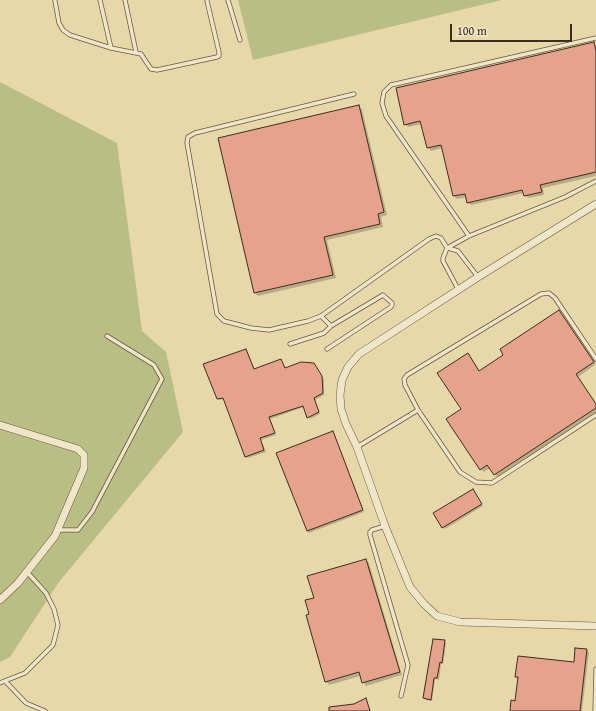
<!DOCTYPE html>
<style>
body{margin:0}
#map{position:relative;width:596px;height:711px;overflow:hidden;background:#e7d8a9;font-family:"Gentium Book Plus",serif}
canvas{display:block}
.scale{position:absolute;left:450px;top:24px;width:122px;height:18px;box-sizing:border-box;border:2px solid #3d2d20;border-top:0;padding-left:5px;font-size:12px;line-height:14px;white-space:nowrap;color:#3d2d20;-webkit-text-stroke:3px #efe6c7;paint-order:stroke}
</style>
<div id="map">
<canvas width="596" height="711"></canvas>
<div class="scale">100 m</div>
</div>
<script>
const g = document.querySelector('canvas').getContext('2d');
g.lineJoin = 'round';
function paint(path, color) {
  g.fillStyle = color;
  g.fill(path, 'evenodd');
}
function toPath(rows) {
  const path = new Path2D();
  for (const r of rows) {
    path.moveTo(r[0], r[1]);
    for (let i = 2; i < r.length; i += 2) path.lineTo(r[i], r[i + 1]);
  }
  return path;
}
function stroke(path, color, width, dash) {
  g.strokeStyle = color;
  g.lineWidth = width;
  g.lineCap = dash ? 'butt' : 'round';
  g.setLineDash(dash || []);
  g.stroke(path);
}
paint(toPath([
 [238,0,502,0,253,60],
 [0,82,117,143,142,331,166,352,183,432,59,582,10,657,0,662]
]), '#b9be85');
paint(toPath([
 [594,43,596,46,596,176,543,188,544,195,528,198,524,193,471,205,468,202,467,197,457,199,454,196,442,148,431,151,428,148,422,124,408,127,405,124],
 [359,106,362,109,387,215,381,217,383,227,327,240,336,278,258,296,255,293],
 [559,312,596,364,578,377,596,404,596,413,498,478,490,468,484,472,481,469,462,409,471,358,480,371,505,355],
 [246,350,255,370,281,360,286,369,316,366,324,379,324,395,315,400,320,414,310,419,304,407,270,419,276,435,261,440,266,452,248,458,246,457,225,399,219,400,218,398],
 [332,432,334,434,364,512,309,533,307,531],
 [474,492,483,506,445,529,435,513],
 [366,560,369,563,402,675,366,686,363,682,360,676,329,685,326,682,307,615,311,614,315,598],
 [444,641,446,643,443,664,441,664,439,680,435,679,432,701,426,700,424,698],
 [587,650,589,652,582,711,511,711,516,702,518,679,516,677,575,663],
 [366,699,371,711,341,711,354,705]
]), '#0003');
const building = toPath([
 [594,42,596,51,596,172,540,185,542,192,524,196,522,190,467,203,465,194,453,196,441,145,427,148,420,121,404,125,396,88,594,42],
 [359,105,384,212,378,214,380,224,324,237,333,275,254,293,218,138,359,105],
 [559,310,594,362,576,374,596,404,596,408,494,475,487,465,480,470,446,419,461,409,437,373,468,353,479,371,503,355,500,349,559,310],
 [246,349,254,369,281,359,285,368,301,362,314,363,322,376,323,393,314,398,319,412,307,418,303,406,269,417,275,433,260,438,264,450,245,457,223,398,217,399,203,364,246,349],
 [333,431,363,510,307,531,276,453,333,431],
 [473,489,482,504,442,528,433,513,473,489],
 [366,559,400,672,362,683,359,672,325,682,306,615,309,614,305,600,314,598,307,576,366,559],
 [433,639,445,640,442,663,440,662,437,678,434,678,431,700,423,698,433,639],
 [575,648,587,649,580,711,510,711,511,700,515,701,518,677,515,677,518,656,574,662,575,648],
 [366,698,370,711,329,711,329,707,354,704,366,698]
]);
paint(building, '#e5a38b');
stroke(building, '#3d2d20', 1);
const lane = toPath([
 [100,0,111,48],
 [125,0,136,52],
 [228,0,240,40],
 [55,1,59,23,63,30,70,35,111,48,141,54,151,69,157,70,217,57,219,56,219,52,207,1],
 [354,94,195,133,188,137,187,143,217,314,224,321,251,328,269,330,308,321,321,316,429,239,436,236,441,238,447,248],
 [469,236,386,116,382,103,384,92,391,85,596,38],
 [448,248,458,251,478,277],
 [458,289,443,261,443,258,447,248,469,236,565,197,596,181],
 [321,316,331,326,383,295,392,303,392,305,391,307,327,349],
 [290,344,324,333,331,326],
 [418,410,405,385,404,379,407,375,541,294,549,293,555,298,596,359],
 [357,447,418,410,460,472,476,482,492,483,596,415],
 [385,526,372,530,370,532,370,535,408,665,401,696],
 [57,530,78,530,92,512,162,379,154,365,107,336],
 [5,681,26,703,45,711],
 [0,683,25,673,53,645,58,625,54,609,46,593,27,572],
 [595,711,596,669]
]);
const street = toPath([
 [596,204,478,277,359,354,348,367,342,380,340,395,341,409,346,424,357,447,385,526,410,587,424,604,437,616,460,622,596,626],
 [0,425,78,449,84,455,84,468,55,536,18,583,0,600]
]);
stroke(lane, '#685842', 5);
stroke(street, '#685842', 8);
stroke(lane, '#efe6c7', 3.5);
stroke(street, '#efe6c7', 7);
</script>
